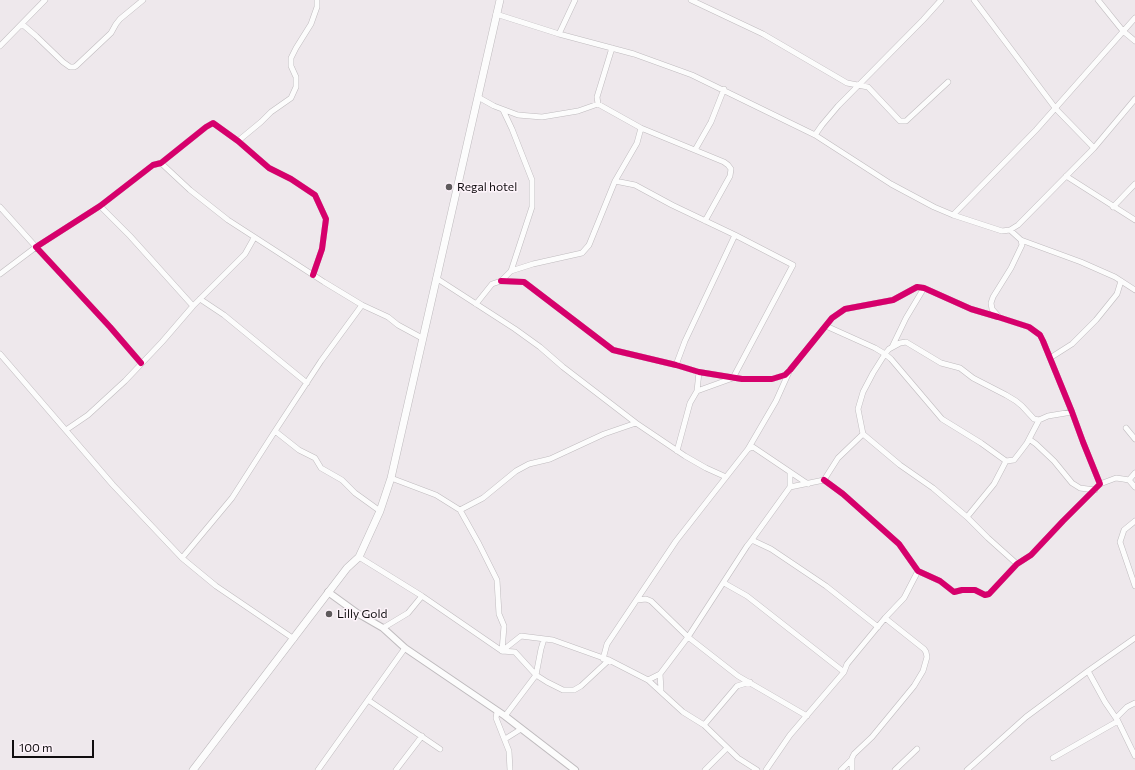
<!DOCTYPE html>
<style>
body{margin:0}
#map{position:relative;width:1135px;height:770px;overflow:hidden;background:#eee8ec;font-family:Commissioner,sans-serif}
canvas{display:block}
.scale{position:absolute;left:12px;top:740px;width:82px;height:18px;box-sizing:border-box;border:2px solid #100d0f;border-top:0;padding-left:5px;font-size:12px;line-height:14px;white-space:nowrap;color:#100d0f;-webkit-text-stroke:3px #fdf3fa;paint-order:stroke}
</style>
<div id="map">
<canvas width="1135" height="770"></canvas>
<div class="scale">100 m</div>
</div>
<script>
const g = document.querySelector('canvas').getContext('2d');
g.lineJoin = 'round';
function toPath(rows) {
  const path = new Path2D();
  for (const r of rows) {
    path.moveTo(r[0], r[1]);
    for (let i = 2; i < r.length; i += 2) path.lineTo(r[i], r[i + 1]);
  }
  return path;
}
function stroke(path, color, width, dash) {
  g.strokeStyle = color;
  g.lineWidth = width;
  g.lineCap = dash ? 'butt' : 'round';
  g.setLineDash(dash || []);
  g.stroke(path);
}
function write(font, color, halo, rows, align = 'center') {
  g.font = font + ' Commissioner,sans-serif';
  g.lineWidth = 3;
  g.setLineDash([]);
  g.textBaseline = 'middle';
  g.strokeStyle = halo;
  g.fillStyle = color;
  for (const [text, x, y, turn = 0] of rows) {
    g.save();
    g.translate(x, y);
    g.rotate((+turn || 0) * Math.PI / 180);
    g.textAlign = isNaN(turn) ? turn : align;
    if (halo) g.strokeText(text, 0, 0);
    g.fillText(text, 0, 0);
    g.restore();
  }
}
const minor = toPath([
 [691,0,763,34,847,83,868,87,900,121,906,121,948,82],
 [974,0,1056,109,1094,148],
 [1098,0,1123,31,1135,41],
 [496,14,559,34,634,54,692,75,815,135,822,125,838,106,923,20,941,0],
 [22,24,36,36,63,62,70,67,74,67,76,66,111,33,116,24,120,19,143,0],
 [559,34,575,0],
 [0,46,45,0],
 [612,48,597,97,598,104,641,128,724,162,728,165,731,169,730,176,705,221],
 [478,97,494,106,518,115,542,117,578,111,598,104],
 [503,110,512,129,532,180,532,207,511,271],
 [815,135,891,184,934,207,953,215,1002,231,1010,230,1018,225,1094,148,1135,99],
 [238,141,261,122,271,112,291,98,296,87,296,77,291,66,291,58,296,48,311,24,317,7,317,0],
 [695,150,711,122,724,89],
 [161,163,190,190,228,220,324,282,362,305,388,317,398,325,422,338],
 [1066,176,1135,220],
 [615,181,635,185,672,205,735,235,793,265,733,378,697,391],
 [100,206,130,236,193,306],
 [0,207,36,247,0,274],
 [1113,207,1135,184],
 [953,215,1036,130,1135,18],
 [1021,240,1081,262,1115,277,1135,290],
 [436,278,515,329,540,347,563,367,636,423,685,456,706,468,726,477],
 [501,281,524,282,613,350,676,365,699,372,742,379,772,379,785,375,790,370,832,318,845,309,893,300,917,287,924,288,971,309,998,317,1029,327,1040,335,1043,341,1072,412,1083,442,1100,484,1063,521,1031,555,1017,564,989,594,985,595,975,590,962,590,954,592,940,581,918,571,899,544,843,494,824,480],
 [200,299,224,315,307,383],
 [476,304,492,284,501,281,511,271,533,264,582,253,589,245,615,181,637,143,641,128],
 [998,316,992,309,991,303,993,297,1011,268,1022,245,1021,240,1010,230],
 [826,326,875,348,885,354,891,359,942,419,981,443,1006,461,1014,460,1021,451,1027,443,1039,420],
 [892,347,906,318,924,288],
 [0,354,113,485,182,558,216,586,294,639],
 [1050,358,1072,344,1096,320,1117,294,1121,281],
 [141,363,110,327,36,247,100,206,153,165,161,163,206,127,213,123,238,141,269,168,291,179,315,195,326,219,322,249,313,275],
 [676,365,685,341,735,235],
 [1126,428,1135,439],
 [66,430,88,415,125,381,162,342,193,306,245,254,254,238],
 [275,431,299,450,315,458,321,468,342,480,355,493,380,511],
 [863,434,900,465,933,488,967,517,994,484,1006,461],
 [1029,439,1036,444,1054,461,1072,483,1080,488,1095,490],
 [748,449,776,401,789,372],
 [677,451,690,403,697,391,699,372],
 [391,478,436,495,460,510,479,544,497,580,499,614,504,626,502,651],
 [1129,480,1135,473],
 [1100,484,1116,478,1123,479,1129,480,1135,487],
 [790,487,790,473],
 [460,510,483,498,516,471,529,464,550,459,604,434,636,423],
 [967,517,988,538,1017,564],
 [1135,521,1124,530,1120,542,1135,586],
 [751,541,790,487,824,480,838,458,863,434,858,409,863,392,873,373,885,354,889,349,900,343,906,342,941,363,960,368,973,378,1006,395,1016,401,1022,406,1034,419,1039,420,1048,416,1072,412],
 [359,557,422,596,502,651,515,652,536,675,547,682,563,690,574,690,581,686,609,660],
 [182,558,232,498,275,431,321,361,362,305],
 [724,583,747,596,844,672],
 [637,600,646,599,651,601,688,637,660,674,661,690],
 [885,618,904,598,918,571],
 [383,628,408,613,422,596],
 [502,651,521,636,553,640,609,660,648,680,683,712,704,725,738,758,757,770],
 [603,659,607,644,676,541,748,449,753,447,759,451,808,484],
 [1088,671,1105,702,1118,721,1135,756],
 [648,680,660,674],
 [368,700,440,749],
 [497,712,496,718,509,751,510,770],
 [505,716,536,675,541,649,544,639],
 [807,716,738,676,688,637,747,546,751,541,754,541,771,549,826,586,878,627],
 [1116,718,1127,707,1135,703],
 [704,725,737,686,750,682],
 [505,739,521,729],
 [1053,758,1118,721],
 [318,770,405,648],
 [396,770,422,736],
 [705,770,727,748],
 [766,770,790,735,844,672,847,664,885,618,924,649,926,652,927,657,923,671,914,686,872,737,854,754,852,758,852,770],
 [841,770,852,759],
 [895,770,917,749],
 [967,770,1026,717,1088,671,1135,638]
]);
const tertiary = toPath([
 [328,592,357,613,383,628,405,648,505,716,575,770]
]);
const secondary = toPath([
 [193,770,347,568,359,557,380,511,391,478,500,0]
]);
stroke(minor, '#bfbbbe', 6);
stroke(tertiary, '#bfbbbe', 8);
stroke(secondary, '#bfbbbe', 8);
stroke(minor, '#fcfcfc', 5);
stroke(tertiary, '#fcfcfc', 6);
stroke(secondary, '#fcfcfc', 7);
stroke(toPath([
 [501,281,524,282,613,350,676,365,699,372,742,379,772,379,785,375,790,370,832,318,845,309,893,300,917,287,924,288,971,309,998,317,1029,327,1040,335,1043,341,1072,412,1083,442,1100,484,1063,521,1031,555,1017,564,989,594,985,595,975,590,962,590,954,592,940,581,918,571,899,544,843,494,824,480],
 [141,363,110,327,36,247,100,206,153,165,161,163,206,127,213,123,238,141,269,168,291,179,315,195,326,219,322,249,313,275]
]), '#d6006c', 6);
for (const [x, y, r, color] of [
 [449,187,4,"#5e5a5c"],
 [329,614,4,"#5e5a5c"]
]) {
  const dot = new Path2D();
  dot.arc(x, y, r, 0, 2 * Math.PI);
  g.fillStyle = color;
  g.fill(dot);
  stroke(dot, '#fdf3fa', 1.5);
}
write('12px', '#100d0f', '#fdf3fa', [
 ["Regal hotel",457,187],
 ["Lilly Gold",337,614]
], 'left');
</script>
